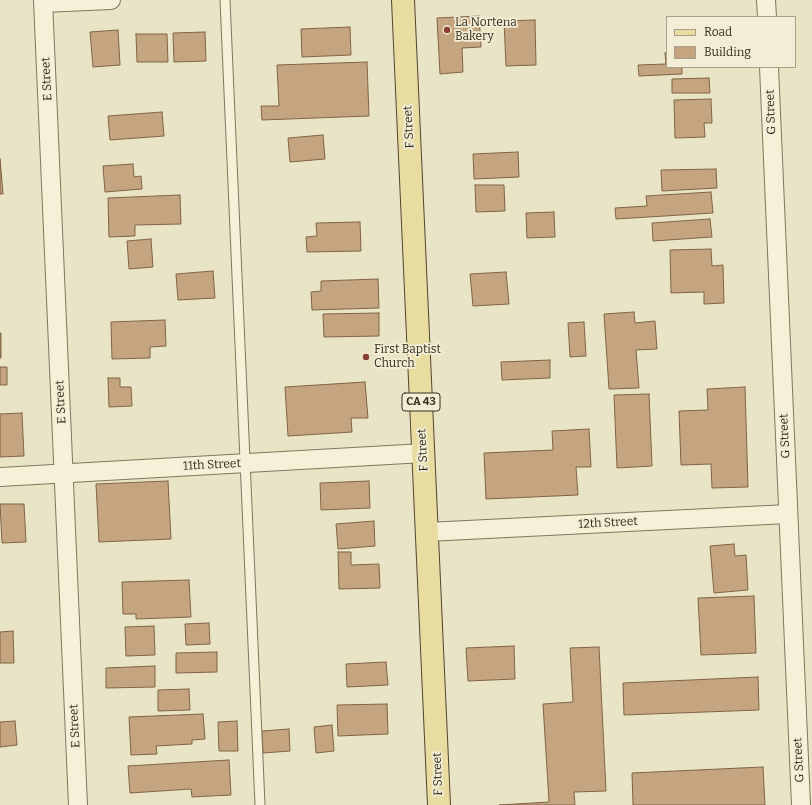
<!DOCTYPE html>
<style>
body{margin:0}
#map{position:relative;width:812px;height:805px;overflow:hidden;background:#e9e4c5;font-family:Bitter,serif}
canvas{display:block}
.legend{position:absolute;left:666px;top:16px;width:130px;height:52px;box-sizing:border-box;background:#f2edd4;border:1px solid #a6a08c;margin:0;padding:5px 7px;list-style:none;font-size:12px;color:#342c1f}
.legend li{display:flex;align-items:center;gap:8px;height:20px}
.legend b{width:20px;border:1px solid #a6a08c}
</style>
<div id="map">
<canvas width="812" height="805"></canvas>
<ul class="legend">
<li><b style="height:5px;background:#e9dca1"></b>Road</li>
<li><b style="height:11px;background:#c4a57f"></b>Building</li>
</ul>
</div>
<script>
const g = document.querySelector('canvas').getContext('2d');
g.lineJoin = 'round';
function paint(path, color) {
  g.fillStyle = color;
  g.fill(path, 'evenodd');
}
function toPath(rows) {
  const path = new Path2D();
  for (const r of rows) {
    path.moveTo(r[0], r[1]);
    for (let i = 2; i < r.length; i += 2) path.lineTo(r[i], r[i + 1]);
  }
  return path;
}
function stroke(path, color, width, dash) {
  g.strokeStyle = color;
  g.lineWidth = width;
  g.lineCap = dash ? 'butt' : 'round';
  g.setLineDash(dash || []);
  g.stroke(path);
}
function write(font, color, halo, rows, align = 'center') {
  g.font = font + ' Bitter,serif';
  g.lineWidth = 3.5;
  g.setLineDash([]);
  g.textBaseline = 'middle';
  g.strokeStyle = halo;
  g.fillStyle = color;
  for (const [text, x, y, turn = 0] of rows) {
    g.save();
    g.translate(x, y);
    g.rotate((+turn || 0) * Math.PI / 180);
    g.textAlign = isNaN(turn) ? turn : align;
    if (halo) g.strokeText(text, 0, 0);
    g.fillText(text, 0, 0);
    g.restore();
  }
}
const building = toPath([
 [479,16,481,47,462,48,463,72,440,74,437,18,479,16],
 [535,20,536,65,506,66,504,21,535,20],
 [350,27,351,55,302,57,301,29,350,27],
 [118,30,120,65,93,67,90,32,118,30],
 [205,32,206,61,174,62,173,33,205,32],
 [136,34,167,34,168,62,137,62,136,34],
 [665,53,667,53,667,67,682,67,682,74,639,76,638,65,666,64,665,53],
 [367,62,369,116,262,120,261,106,279,106,277,65,367,62],
 [709,78,710,93,672,93,672,79,709,78],
 [711,99,712,123,704,123,705,137,675,138,674,100,711,99],
 [162,112,164,136,110,140,108,116,162,112],
 [323,135,325,159,290,162,288,138,323,135],
 [518,152,519,177,474,179,473,154,518,152],
 [0,159,3,194,0,194,0,159],
 [133,164,134,177,141,176,142,189,105,192,103,166,133,164],
 [716,169,717,188,662,191,661,170,716,169],
 [475,185,504,185,505,211,476,212,475,185],
 [711,192,713,213,616,219,615,208,647,206,646,196,711,192],
 [180,195,181,224,135,225,135,236,109,237,108,198,180,195],
 [554,212,555,237,527,238,526,213,554,212],
 [710,219,712,237,653,241,652,223,710,219],
 [360,222,361,251,307,252,306,237,317,236,316,223,360,222],
 [151,239,153,267,129,269,127,241,151,239],
 [711,249,712,266,723,265,724,303,704,304,704,292,671,293,670,250,711,249],
 [213,271,215,298,178,300,176,274,213,271],
 [506,272,509,304,473,306,470,274,506,272],
 [378,279,379,308,312,310,311,292,321,291,321,281,378,279],
 [634,312,635,323,655,321,657,349,636,350,639,388,609,389,604,314,634,312],
 [379,313,379,336,324,337,323,314,379,313],
 [165,320,166,346,150,347,150,358,112,359,111,322,165,320],
 [584,322,586,356,570,357,568,323,584,322],
 [0,333,1,333,1,358,0,358,0,333],
 [550,360,550,378,502,380,501,362,550,360],
 [0,367,7,367,7,385,0,385,0,367],
 [108,378,120,378,120,387,131,387,132,406,109,407,108,378],
 [365,382,368,418,351,418,352,432,288,436,285,387,365,382],
 [745,387,748,487,712,488,711,464,681,465,679,411,708,410,707,389,745,387],
 [649,394,652,466,617,468,614,395,649,394],
 [22,413,24,456,0,457,0,414,22,413],
 [589,429,591,467,576,467,578,495,486,499,484,453,553,450,552,431,589,429],
 [168,481,171,539,99,542,96,484,168,481],
 [369,481,370,508,321,510,320,483,369,481],
 [0,504,24,504,26,542,2,543,0,504],
 [374,521,375,546,338,549,336,524,374,521],
 [734,544,735,556,746,555,748,590,714,593,710,546,734,544],
 [338,552,351,552,351,565,379,564,380,588,339,589,338,552],
 [189,580,191,617,136,619,136,614,123,614,122,582,189,580],
 [754,596,756,653,701,655,698,598,754,596],
 [209,623,210,644,186,645,185,624,209,623],
 [154,626,155,655,126,656,125,627,154,626],
 [13,631,14,663,0,663,0,632,13,631],
 [514,646,515,679,468,681,466,648,514,646],
 [599,647,606,791,574,792,575,805,499,805,549,802,543,704,573,702,570,648,599,647],
 [217,652,217,672,176,673,176,653,217,652],
 [386,662,388,685,347,687,346,664,386,662],
 [155,666,155,687,106,688,106,668,155,666],
 [758,677,759,710,624,715,623,683,758,677],
 [189,689,190,710,158,711,158,690,189,689],
 [387,704,388,734,338,736,337,705,387,704],
 [203,714,205,739,192,740,192,744,156,746,157,754,131,755,129,717,203,714],
 [15,721,17,745,0,747,0,722,15,721],
 [237,721,238,751,219,751,218,722,237,721],
 [332,725,334,751,316,753,314,727,332,725],
 [289,729,290,751,263,753,262,731,289,729],
 [229,760,231,795,192,797,191,789,130,793,128,766,229,760],
 [763,767,765,805,633,805,632,773,763,767]
]);
paint(building, '#c4a57f');
stroke(building, '#7f6445', 1);
const lane = toPath([
 [225,0,260,805]
]);
const street = toPath([
 [43,0,78,805],
 [766,0,767,17],
 [43,3,111,0],
 [769,67,801,805],
 [0,477,424,453],
 [427,532,788,514]
]);
const primary = toPath([
 [403,0,439,805]
]);
stroke(lane, '#82765d', 11);
stroke(street, '#82765d', 20);
stroke(primary, '#514431', 24);
stroke(lane, '#f5f0d7', 9);
stroke(street, '#f5f0d7', 18);
stroke(primary, '#e9dca1', 22);
for (const [x, y, r, color] of [
 [447,30,4,"#8b3f33"],
 [366,357,4,"#8b3f33"]
]) {
  const dot = new Path2D();
  dot.arc(x, y, r, 0, 2 * Math.PI);
  g.fillStyle = color;
  g.fill(dot);
  stroke(dot, '#f2edd4', 1.5);
}
for (const [x, y, w] of [
 [421,402,38]
]) {
  const box = new Path2D();
  box.roundRect(x - w / 2, y - 9, w, 18, 3);
  g.fillStyle = '#f2edd4';
  g.fill(box);
  stroke(box, '#342c1f', 1);
}
write('bold 11px', '#342c1f', null, [
 ["CA 43",421,402]
]);
write('12px', '#342c1f', '#f2edd4', [
 ["La Nortena",455,23],
 ["Bakery",455,37],
 ["First Baptist",374,350],
 ["Church",374,364]
], 'left');
write('12px', '#342c1f', '#f2edd4', [
 ["E Street",47,79,-93],
 ["G Street",771,112,-92],
 ["F Street",409,127,-93],
 ["E Street",61,402,-93],
 ["G Street",785,436,-93],
 ["F Street",423,450,-93],
 ["11th Street",212,465,-3],
 ["12th Street",608,523,-3],
 ["E Street",75,726,-93],
 ["G Street",799,760,-93],
 ["F Street",438,774,-92]
]);
</script>
